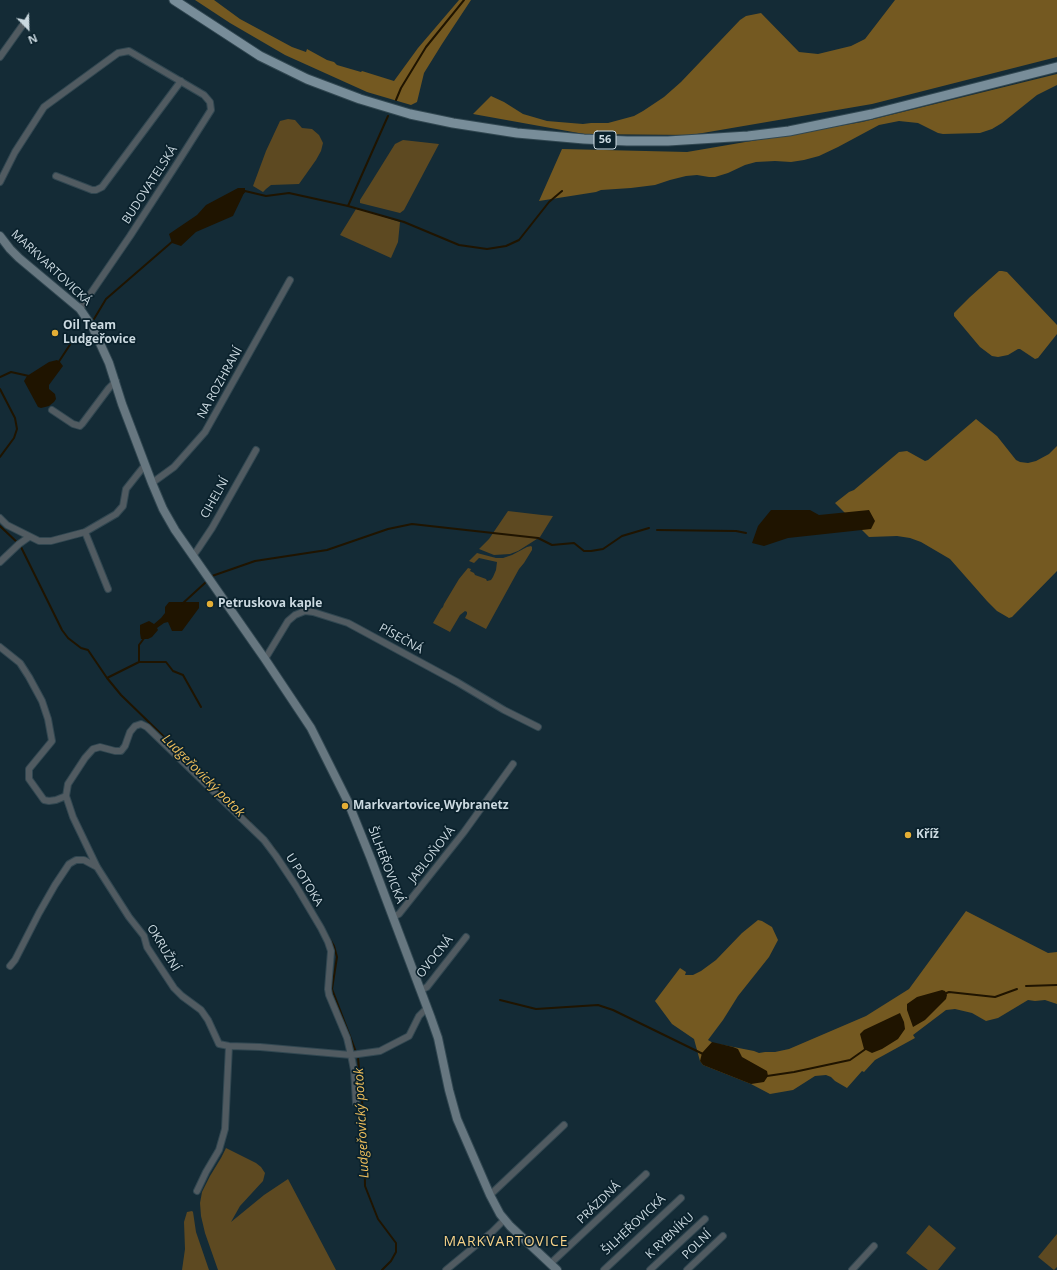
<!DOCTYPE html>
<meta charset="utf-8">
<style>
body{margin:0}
#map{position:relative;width:1057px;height:1270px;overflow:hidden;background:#142b36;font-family:"Open Sans",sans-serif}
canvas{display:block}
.north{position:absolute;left:8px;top:8px;width:40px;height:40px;-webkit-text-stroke:3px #0a212c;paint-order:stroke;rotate:157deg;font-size:11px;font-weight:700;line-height:16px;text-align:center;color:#cbd9e0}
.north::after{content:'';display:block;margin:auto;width:14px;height:18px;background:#cbd9e0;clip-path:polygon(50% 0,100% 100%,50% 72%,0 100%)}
</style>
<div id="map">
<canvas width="1057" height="1270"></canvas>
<div class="north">N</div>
</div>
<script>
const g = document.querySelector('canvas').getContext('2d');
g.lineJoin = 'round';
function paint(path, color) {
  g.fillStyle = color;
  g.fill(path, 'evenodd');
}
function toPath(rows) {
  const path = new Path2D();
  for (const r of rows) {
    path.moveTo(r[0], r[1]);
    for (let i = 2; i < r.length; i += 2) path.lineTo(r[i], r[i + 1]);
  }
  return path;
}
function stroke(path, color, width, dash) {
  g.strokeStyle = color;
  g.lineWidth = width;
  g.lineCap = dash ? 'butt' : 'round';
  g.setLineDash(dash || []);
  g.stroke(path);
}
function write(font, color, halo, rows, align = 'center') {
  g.font = font + ' "Open Sans",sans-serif';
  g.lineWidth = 3.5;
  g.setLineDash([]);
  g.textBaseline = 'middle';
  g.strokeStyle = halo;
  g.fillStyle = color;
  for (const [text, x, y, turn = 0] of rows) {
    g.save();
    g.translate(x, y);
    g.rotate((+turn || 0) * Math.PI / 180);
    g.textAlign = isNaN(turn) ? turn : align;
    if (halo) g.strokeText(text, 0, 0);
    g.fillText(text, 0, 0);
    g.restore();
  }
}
paint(toPath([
 [288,119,295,120,302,128,312,129,319,135,323,143,321,151,316,160,299,184,271,185,266,189,263,192,253,186,266,151,280,121],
 [403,140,439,144,404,210,400,213,360,203,360,200,372,181,395,144],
 [356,209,366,211,400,222,398,242,391,258,340,235],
 [508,511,542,515,553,516,540,537,518,551,510,554,494,555,479,549,489,539],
 [531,546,532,547,532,550,524,563,519,569,486,629,465,618,467,614,467,612,465,611,460,615,450,632,433,623,441,609,443,607,444,604,459,579,468,568,471,569,470,571,474,573,475,575,486,579,487,581,491,580,493,577,496,570,497,562,479,558,474,563,469,561,477,553,496,558,503,558,512,555,527,547],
 [226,1148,256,1163,261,1167,265,1173,263,1181,240,1206,231,1222,264,1195,288,1179,336,1270,218,1270,205,1233,201,1216,200,1203,202,1192,210,1176,221,1158],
 [192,1211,193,1212,196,1232,209,1270,182,1270,185,1249,184,1222,187,1212],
 [929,1225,956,1248,938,1270,928,1270,906,1253],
 [1057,1234,1057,1267,1054,1270,1038,1257]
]), '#5d4921');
paint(toPath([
 [195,0,214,0,240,19,292,47,306,52,307,49,327,60,334,62,337,65,361,72,362,71,394,81,418,48,459,0,471,0,442,44,424,73,417,102,411,105,367,92,285,55,230,23],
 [895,0,1057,0,1057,57,872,104,691,135,584,134,473,114,491,96,504,102,523,114,547,121,583,124,591,123,608,123,634,116,643,111,664,97,681,82,740,20,746,16,761,13,799,52,818,54,851,46,865,39],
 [1057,74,1057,85,1037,95,1002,123,992,129,980,133,943,134,938,133,918,123,899,121,879,125,838,147,819,156,804,160,791,162,775,161,756,162,745,165,728,173,715,177,709,177,697,175,686,176,670,180,655,185,631,188,601,190,596,192,539,201,562,149,687,152,862,122],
 [999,271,1002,271,1007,272,1057,325,1057,334,1038,358,1035,359,1020,349,1018,349,1008,355,998,357,992,356,980,347,954,316,954,313,970,297],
 [976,419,997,436,1016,460,1020,462,1028,463,1036,461,1049,454,1057,446,1057,571,1012,617,1009,618,997,611,987,601,950,559,921,542,910,538,897,536,869,537,835,503,849,492,854,490,899,452,907,451,925,461,928,460],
 [966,911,1048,953,1057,952,1057,1004,1045,1000,1035,1001,1028,1000,998,1018,986,1021,972,1013,955,1009,946,1010,913,1035,915,1038,875,1060,864,1072,862,1071,847,1088,835,1081,831,1077,826,1075,815,1076,793,1090,770,1094,751,1084,703,1065,700,1061,694,1039,672,1024,655,1001,680,968,686,972,685,975,693,975,701,971,716,960,742,933,758,920,762,921,772,927,778,940,769,957,738,996,723,1020,708,1040,713,1043,754,1051,759,1053,765,1052,775,1052,789,1049,866,1016,909,989]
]), '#745921');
paint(toPath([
 [238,188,245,188,245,191,233,216,196,232,181,246,172,243,169,234,197,215,206,205],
 [57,360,60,362,63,366,49,385,49,389,55,394,56,399,54,402,49,406,41,408,38,407,24,381,27,376,49,362],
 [771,510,810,510,819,515,869,510,875,521,871,529,788,538,764,546,752,543,758,526],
 [169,602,199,602,199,608,182,631,172,631,168,622,164,623,157,628,158,630,152,637,148,639,141,639,140,633,140,625,149,621,154,624,161,618,165,613,165,607],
 [942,990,945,991,947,995,946,999,925,1020,913,1027,907,1010,907,1004,917,997],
 [900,1013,904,1022,905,1029,898,1039,882,1049,872,1053,864,1049,860,1034,864,1030],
 [712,1042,733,1047,738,1049,742,1057,767,1071,768,1076,764,1082,751,1084,703,1065,700,1061,702,1053]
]), '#1f1400');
stroke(toPath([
 [396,100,401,88,426,47,464,0],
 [243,193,245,191,266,196,289,193,348,206,404,222,459,245,487,249,506,246,519,240,549,202,562,191],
 [348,206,388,116],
 [94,319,106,299,173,241],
 [58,363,75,337],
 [0,377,11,372,29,376],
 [0,389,15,418,17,429,14,438,0,457],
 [0,526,20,545,62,630,68,638,81,648,88,650,107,678,121,695,224,795,250,822],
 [657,530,736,531,746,533],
 [212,576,255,561,327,550,388,529,412,524,538,538,552,545,574,543,584,551,591,551,603,549,622,536,649,528],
 [182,604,206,582],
 [140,662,166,662,173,671,183,675,201,707],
 [107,678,139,662,139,645,145,637],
 [269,843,274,848,304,894],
 [324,929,334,946,337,957,332,989,356,1052],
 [1026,986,1057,985],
 [944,994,949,992,995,997,1017,989],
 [500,1000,536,1009,598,1005,613,1010,703,1054],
 [358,1058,364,1122,365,1186,378,1219,396,1243,396,1252,391,1261,382,1270],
 [767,1076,794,1072,850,1060,867,1048]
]), '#1f1400', 2);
const street = toPath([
 [0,57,22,26],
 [56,176,92,190,96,190,102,187,181,81],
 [0,182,15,152,44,107,118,53,129,51,204,95,210,102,211,110,178,162,130,236,80,309],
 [52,410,73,424,80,426,82,424,109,388,116,381],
 [152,483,174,467,205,432,290,280],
 [0,518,7,525,39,541,51,541,85,532,116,514,123,506,126,489,145,465],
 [85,532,108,589],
 [193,556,198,549,212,528,256,450],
 [0,562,19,544,29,537],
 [0,647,20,663,29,677,42,701,48,719,52,741,29,769,29,779,44,800,49,801,56,800,66,796],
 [265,659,288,621,295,615,305,611,313,612,348,623,457,682,504,710,538,727],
 [393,917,399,914,464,832,513,764],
 [10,966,15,960,39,913,55,885,69,864,76,860,84,860,97,867],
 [421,990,427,987,466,937],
 [356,1103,354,1070,351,1055,347,1038,329,995,328,989,331,951,328,942,321,928,296,886,276,856,264,840,147,727,141,724,135,726,130,732,125,746,121,751,115,751,100,747,93,749,85,758,68,784,66,796,73,817,97,867,129,917,144,936,147,947,174,988,182,996,201,1010,208,1020,219,1044,229,1046,260,1047,351,1055,380,1051,409,1036,419,1016,427,1008],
 [197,1191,206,1172,219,1150,225,1129,229,1046],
 [490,1195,564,1125],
 [550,1264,646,1174],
 [446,1270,492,1232,504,1220],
 [604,1270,681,1198],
 [650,1270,705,1219],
 [687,1270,723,1236],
 [852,1270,874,1246]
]);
const secondary = toPath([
 [0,236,10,249,19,258,80,309,93,328,109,363,122,404,152,483,163,509,175,530,265,659,311,728,348,802,371,859,431,1018,438,1038,449,1090,457,1119,490,1195,500,1214,510,1226,557,1270]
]);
const primary = toPath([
 [174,0,260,56,307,79,360,99,410,114,453,123,517,133,584,139,627,141,668,141,748,136,789,131,872,114,1057,67]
]);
stroke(street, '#314751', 8);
stroke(secondary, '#314751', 10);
stroke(primary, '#314751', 11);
stroke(street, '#515b61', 6);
stroke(secondary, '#677780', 8);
stroke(primary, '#788d99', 9);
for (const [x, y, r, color] of [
 [55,333,4,"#e4ae35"],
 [210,604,4,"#e4ae35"],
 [345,806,4,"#e4ae35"],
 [908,835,4,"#e4ae35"]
]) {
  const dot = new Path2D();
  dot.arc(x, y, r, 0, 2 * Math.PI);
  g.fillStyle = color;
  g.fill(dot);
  stroke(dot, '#0a212c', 1.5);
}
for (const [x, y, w] of [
 [605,140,22]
]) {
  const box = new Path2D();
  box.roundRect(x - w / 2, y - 9, w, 18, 3);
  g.fillStyle = '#0a212c';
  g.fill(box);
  stroke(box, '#cbd9e0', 1);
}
write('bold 11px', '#cbd9e0', null, [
 ["56",605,140]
]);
write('12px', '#cbd9e0', '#0a212c', [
 ["BUDOVATELSKÁ",150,185,-57],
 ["MARKVARTOVICKÁ",51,268,43],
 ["NA ROZHRANÍ",220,383,-61],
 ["CIHELNÍ",215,498,-61],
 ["PÍSEČNÁ",401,639,29],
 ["JABLOŇOVÁ",432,855,-52],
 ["ŠILHEŘOVICKÁ",386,865,69],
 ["U POTOKA",304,880,58],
 ["OKRUŽNÍ",163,948,59],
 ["OVOCNÁ",435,957,-51],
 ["PRÁZDNÁ",599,1203,-44],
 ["ŠILHEŘOVICKÁ",634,1225,-43],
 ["K RYBNÍKU",670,1236,-43],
 ["POLNÍ",697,1245,-44]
]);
write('bold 12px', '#cbd9e0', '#0a212c', [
 ["Oil Team",63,326],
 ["Ludgeřovice",63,340],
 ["Petruskova kaple",218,604],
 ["Markvartovice,Wybranetz",353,806],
 ["Kříž",916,835]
], 'left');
write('italic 13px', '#f1c05c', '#0a212c', [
 ["Ludgeřovický potok",203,776,45],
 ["Ludgeřovický potok",362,1123,-93]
]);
g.letterSpacing = '1px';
write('14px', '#f6d188', '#0a212c', [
 ["MARKVARTOVICE",506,1242]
]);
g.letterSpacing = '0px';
</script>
